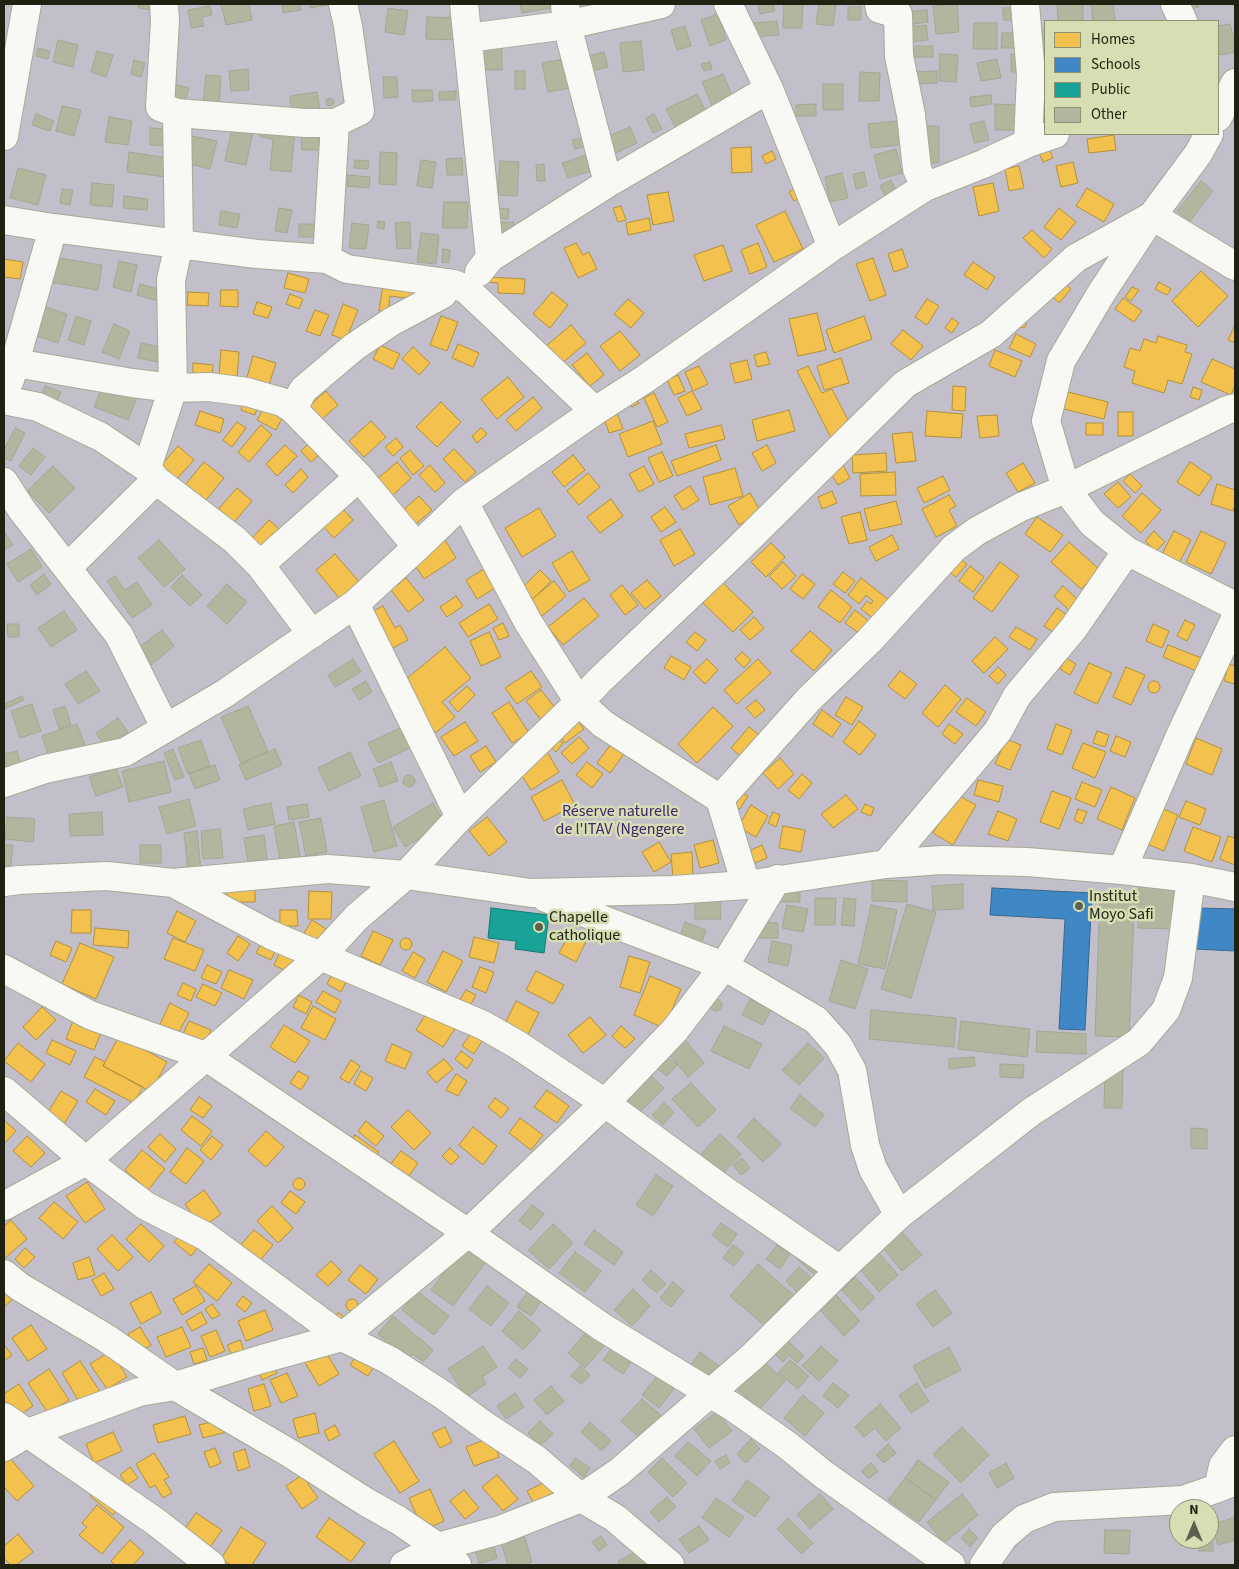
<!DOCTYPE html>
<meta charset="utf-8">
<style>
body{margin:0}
#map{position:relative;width:1239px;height:1569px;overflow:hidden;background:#d1d4bd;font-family:"Source Sans 3",sans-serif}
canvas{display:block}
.frame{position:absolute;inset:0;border:5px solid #1f2111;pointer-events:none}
.legend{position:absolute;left:1044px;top:20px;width:175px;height:115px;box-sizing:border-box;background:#d8deb3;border:1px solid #8e9272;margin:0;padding:6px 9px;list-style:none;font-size:15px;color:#1f2111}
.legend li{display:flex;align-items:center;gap:10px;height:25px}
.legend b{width:25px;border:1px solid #8e9272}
.north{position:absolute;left:1169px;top:1499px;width:50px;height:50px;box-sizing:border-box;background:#d8deb3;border:1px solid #8e9272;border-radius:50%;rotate:0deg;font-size:14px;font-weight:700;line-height:20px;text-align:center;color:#1f2111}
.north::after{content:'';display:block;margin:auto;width:18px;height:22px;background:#5d604d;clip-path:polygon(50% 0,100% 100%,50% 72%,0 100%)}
</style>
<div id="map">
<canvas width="1239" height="1569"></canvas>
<div class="frame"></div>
<ul class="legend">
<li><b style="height:14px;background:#f2c14e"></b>Homes</li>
<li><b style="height:14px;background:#3f88c5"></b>Schools</li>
<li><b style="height:14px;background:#17a398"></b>Public</li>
<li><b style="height:14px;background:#b3b69f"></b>Other</li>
</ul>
<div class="north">N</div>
</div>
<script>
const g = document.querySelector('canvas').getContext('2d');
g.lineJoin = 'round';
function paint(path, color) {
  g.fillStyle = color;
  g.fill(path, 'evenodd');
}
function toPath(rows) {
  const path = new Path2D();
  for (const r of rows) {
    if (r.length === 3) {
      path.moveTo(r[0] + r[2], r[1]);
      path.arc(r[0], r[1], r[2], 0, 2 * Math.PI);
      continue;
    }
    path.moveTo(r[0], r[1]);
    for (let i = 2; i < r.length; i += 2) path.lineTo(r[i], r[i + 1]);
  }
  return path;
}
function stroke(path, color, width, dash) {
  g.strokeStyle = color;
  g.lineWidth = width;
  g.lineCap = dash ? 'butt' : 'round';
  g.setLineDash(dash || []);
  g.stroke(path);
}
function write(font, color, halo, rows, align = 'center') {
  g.font = font + ' "Source Sans 3",sans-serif';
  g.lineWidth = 5;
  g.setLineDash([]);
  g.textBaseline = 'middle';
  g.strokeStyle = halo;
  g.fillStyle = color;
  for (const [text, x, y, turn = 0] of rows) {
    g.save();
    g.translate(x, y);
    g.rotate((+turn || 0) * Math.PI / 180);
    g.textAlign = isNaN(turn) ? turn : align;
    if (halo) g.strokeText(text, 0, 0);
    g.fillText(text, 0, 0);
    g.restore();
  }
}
paint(toPath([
 [4,4,1235,4,1235,1565,4,1565],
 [1045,21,1218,21,1218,134,1045,134],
 [1179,1509,1209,1509,1209,1539,1179,1539]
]), '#c2bfca');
const homes = toPath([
 [1114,135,1116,150,1089,153,1087,139,1114,135],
 [1048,146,1053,158,1043,162,1038,150,1048,146],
 [751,147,752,172,732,173,731,148,751,147],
 [772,151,776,159,766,164,762,156,772,151],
 [1073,162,1078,183,1061,187,1056,166,1073,162],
 [1019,166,1024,188,1009,191,1005,169,1019,166],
 [993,183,999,211,979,216,973,187,993,183],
 [798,187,803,196,794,201,789,192,798,187],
 [1087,188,1114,204,1104,222,1076,206,1087,188],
 [668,192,674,221,653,225,647,195,668,192],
 [621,206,626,220,618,222,613,208,621,206],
 [1059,208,1076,222,1061,240,1044,227,1059,208],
 [785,211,803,249,774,262,756,225,785,211],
 [649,218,651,230,628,235,626,223,649,218],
 [1032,230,1052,249,1044,258,1023,238,1032,230],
 [576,243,583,255,589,252,597,269,578,278,564,248,576,243],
 [758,243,767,267,750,274,741,250,758,243],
 [723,245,732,271,704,281,694,255,723,245],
 [902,249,908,267,894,272,888,254,902,249],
 [873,258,886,295,870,301,856,264,873,258],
 [4,259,23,262,20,279,4,277,4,259],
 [973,262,995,277,987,290,964,275,973,262],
 [1201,271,1228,296,1198,327,1172,301,1201,271],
 [288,273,309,279,305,293,284,288,288,273],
 [487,277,525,279,524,294,498,293,498,283,486,282,487,277],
 [1159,282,1171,289,1167,295,1155,289,1159,282],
 [1065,284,1071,289,1059,303,1053,297,1065,284],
 [383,285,417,290,415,299,390,296,388,312,379,311,383,285],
 [1132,287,1139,290,1131,301,1125,297,1132,287],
 [221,290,238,290,238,307,220,306,221,290],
 [188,292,209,293,208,306,187,305,188,292],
 [552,292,568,305,550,328,533,314,552,292],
 [290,294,303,299,299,309,286,304,290,294],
 [1123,298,1142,311,1134,322,1115,309,1123,298],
 [628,299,644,313,631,328,614,314,628,299],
 [927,299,939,306,927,325,915,317,927,299],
 [257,302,272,307,268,318,253,314,257,302],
 [343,304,358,310,346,340,332,335,343,304],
 [315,310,329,315,320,336,306,331,315,310],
 [817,313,826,350,798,356,789,319,817,313],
 [441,316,458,322,447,351,430,345,441,316],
 [864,316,872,339,834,353,826,330,864,316],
 [952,318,959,323,952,333,945,328,952,318],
 [1025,320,1026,325,1025,327,1021,328,1019,326,1025,320],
 [571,325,586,343,561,364,546,346,571,325],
 [1235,325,1235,343,1228,340,1235,325],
 [903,330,923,346,911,360,891,344,903,330],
 [620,331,640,355,620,371,600,346,620,331],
 [1016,334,1036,344,1030,357,1009,348,1016,334],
 [1158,336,1187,345,1185,352,1192,354,1182,384,1168,380,1164,393,1132,383,1135,371,1124,367,1130,348,1140,351,1144,339,1156,343,1158,336],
 [458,344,479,353,473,367,452,358,458,344],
 [380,345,400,354,393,369,373,359,380,345],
 [413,347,430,363,419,375,402,359,413,347],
 [221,350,239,352,237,377,219,375,221,350],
 [995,350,1022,361,1015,377,989,366,995,350],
 [766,352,770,364,757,367,754,355,766,352],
 [587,353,604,375,590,386,572,365,587,353],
 [253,356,276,363,268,388,246,381,253,356],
 [841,358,849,383,824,390,817,366,841,358],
 [1212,359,1235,369,1235,385,1231,395,1201,382,1212,359],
 [747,360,752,379,735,383,730,364,747,360],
 [193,363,213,365,212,375,193,373,193,363],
 [699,366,708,384,693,391,685,372,699,366],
 [808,366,822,393,832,389,853,430,832,440,797,371,808,366],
 [678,375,685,391,674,395,667,380,678,375],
 [508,377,524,397,497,419,481,399,508,377],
 [953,386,966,387,965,411,952,410,953,386],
 [1193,387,1202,390,1199,400,1190,397,1193,387],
 [326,391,338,405,322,419,309,406,326,391],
 [692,391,702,409,687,416,678,398,692,391],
 [1068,392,1108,402,1104,419,1064,409,1068,392],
 [654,393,668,422,657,427,644,398,654,393],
 [634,396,639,403,632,407,628,400,634,396],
 [533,397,542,408,516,431,506,420,533,397],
 [244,401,258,405,255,415,241,410,244,401],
 [441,402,461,422,437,447,416,427,441,402],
 [265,406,283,416,276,430,257,420,265,406],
 [789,410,795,431,757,441,752,420,789,410],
 [200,411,224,419,220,433,195,425,200,411],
 [927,411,963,414,961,438,925,436,927,411],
 [1118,412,1133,412,1133,436,1118,436,1118,412],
 [617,413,623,429,609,433,604,418,617,413],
 [997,415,999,436,980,438,977,416,997,415],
 [371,421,386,437,364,457,349,441,371,421],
 [653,421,662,444,628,457,619,434,653,421],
 [237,422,246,428,232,447,223,440,237,422],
 [1086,423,1103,423,1103,435,1086,435,1086,423],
 [261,425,272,435,249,462,238,452,261,425],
 [721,425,725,439,689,448,685,434,721,425],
 [481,428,487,434,477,443,472,436,481,428],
 [912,432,916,461,896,463,892,434,912,432],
 [396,438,403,447,393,456,385,447,396,438],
 [311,441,322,452,311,462,301,451,311,441],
 [285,445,297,456,277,476,266,464,285,445],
 [716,445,721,460,677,476,671,461,716,445],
 [767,445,776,463,762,471,752,453,767,445],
 [178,446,194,460,174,482,159,468,178,446],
 [454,449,476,472,465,482,443,459,454,449],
 [410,450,424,466,413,475,400,458,410,450],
 [662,452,673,476,659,482,648,458,662,452],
 [886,453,887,471,853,473,852,455,886,453],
 [573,455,585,470,564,487,552,472,573,455],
 [204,462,224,478,201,506,181,490,204,462],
 [397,462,411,478,391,497,376,480,397,462],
 [1190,462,1212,477,1199,496,1177,482,1190,462],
 [1023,463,1035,483,1018,492,1006,473,1023,463],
 [430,465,445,483,435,492,419,475,430,465],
 [843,465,850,478,838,485,830,472,843,465],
 [644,466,654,484,639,492,629,474,644,466],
 [735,468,743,496,710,505,703,477,735,468],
 [301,469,308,477,293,493,285,485,301,469],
 [895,472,896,495,861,496,860,474,895,472],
 [588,473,600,487,579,505,567,491,588,473],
 [1130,474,1142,486,1135,493,1123,481,1130,474],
 [943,476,950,490,924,503,917,488,943,476],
 [1118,482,1131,497,1118,508,1104,494,1118,482],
 [1217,484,1235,490,1235,504,1233,511,1211,504,1217,484],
 [690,486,699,500,683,510,674,496,690,486],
 [237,488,252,501,230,527,214,514,237,488],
 [832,491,837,503,822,509,818,497,832,491],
 [750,493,761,512,739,525,728,506,750,493],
 [1142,493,1161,510,1141,533,1122,516,1142,493],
 [949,495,956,506,949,510,957,526,936,537,922,509,949,495],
 [419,496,432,510,415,525,402,511,419,496],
 [611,499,623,516,600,533,587,517,611,499],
 [896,501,902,524,870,531,864,509,896,501],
 [340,506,353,520,334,538,321,524,340,506],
 [665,507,676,522,661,532,651,517,665,507],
 [539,508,556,536,522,557,505,528,539,508],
 [860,512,867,540,849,544,841,517,860,512],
 [1037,517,1063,535,1050,552,1025,534,1037,517],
 [269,520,280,530,263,548,252,538,269,520],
 [680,529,695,554,674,566,660,540,680,529],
 [1154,531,1165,542,1156,551,1145,541,1154,531],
 [1174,531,1191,540,1179,563,1162,554,1174,531],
 [1201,531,1226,543,1211,574,1186,562,1201,531],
 [892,535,899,549,876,561,869,547,892,535],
 [445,540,456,558,424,579,413,562,445,540],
 [1069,542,1100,570,1081,589,1051,562,1069,542],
 [771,543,785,557,766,577,751,562,771,543],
 [572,551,590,580,569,592,552,563,572,551],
 [335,554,360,583,340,599,316,570,335,554],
 [957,556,967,564,956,577,946,569,957,556],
 [783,562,796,576,782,589,769,576,783,562],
 [1000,562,1019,576,992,612,973,598,1000,562],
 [489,566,500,585,477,599,466,580,489,566],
 [970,566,984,577,973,592,959,581,970,566],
 [540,570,551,581,532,600,521,589,540,570],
 [843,572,855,581,845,593,833,584,843,572],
 [802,574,815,584,803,599,790,589,802,574],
 [406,578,424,600,408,612,391,590,406,578],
 [861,578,889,600,874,619,861,609,867,601,871,604,873,601,866,595,859,604,848,595,861,578],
 [647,580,661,596,645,609,631,593,647,580],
 [720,580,753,612,733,632,700,600,720,580],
 [554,581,566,596,542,616,530,601,554,581],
 [622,585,638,605,625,615,610,595,622,585],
 [1063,586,1079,601,1070,611,1054,596,1063,586],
 [831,590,852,607,840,623,818,607,831,590],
 [456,596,463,606,447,617,440,607,456,596],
 [584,598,599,616,563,645,548,627,584,598],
 [489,604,498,619,468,637,459,623,489,604],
 [383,606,395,628,400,625,408,640,387,651,368,614,383,606],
 [1057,608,1069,617,1056,634,1044,626,1057,608],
 [855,610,870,622,860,634,845,623,855,610],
 [754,617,764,628,750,640,740,630,754,617],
 [1185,620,1195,625,1187,641,1177,636,1185,620],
 [503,623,509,636,499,640,493,628,503,623],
 [1153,624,1169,631,1162,648,1146,641,1153,624],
 [1016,627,1037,639,1030,650,1009,637,1016,627],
 [810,631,832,650,814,671,791,651,810,631],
 [489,632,501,657,481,666,470,641,489,632],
 [695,632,706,640,697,651,686,642,695,632],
 [995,637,1008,649,984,673,972,661,995,637],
 [1168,645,1204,659,1199,672,1163,657,1168,645],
 [445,647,471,678,442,702,455,717,435,733,404,681,445,647],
 [742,652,751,660,744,668,735,659,742,652],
 [671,656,691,667,684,680,664,668,671,656],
 [1066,658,1076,664,1070,675,1060,669,1066,658],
 [707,659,718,670,705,684,693,672,707,659],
 [758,659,771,673,737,704,724,690,758,659],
 [1089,663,1112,673,1097,704,1074,693,1089,663],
 [1229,664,1235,666,1235,684,1224,681,1229,664],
 [998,667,1006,675,998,684,989,676,998,667],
 [1126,667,1145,675,1131,705,1113,697,1126,667],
 [531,671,542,687,517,704,505,688,531,671],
 [900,671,917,684,905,699,888,686,900,671],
 [1154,687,6],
 [945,685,961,699,938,727,922,713,945,685],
 [467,686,475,695,458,712,449,702,467,686],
 [541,690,556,709,542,721,526,701,541,690],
 [846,697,863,707,852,725,835,715,846,697],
 [967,698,986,712,976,726,956,712,967,698],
 [756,700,765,710,755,718,746,708,756,700],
 [509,702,529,733,512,743,492,713,509,702],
 [713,707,733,726,697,763,678,744,713,707],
 [822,710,841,724,832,737,813,724,822,710],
 [578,721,584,729,565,743,559,735,578,721],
 [859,721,876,735,860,755,843,742,859,721],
 [465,722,478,741,454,756,441,737,465,722],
 [949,724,963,734,955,744,942,734,949,724],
 [1056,724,1072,730,1062,755,1047,749,1056,724],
 [749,727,763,738,745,760,731,748,749,727],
 [1097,731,1109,735,1105,747,1093,743,1097,731],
 [1116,736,1131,742,1125,757,1110,751,1116,736],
 [579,737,589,748,572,764,561,753,579,737],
 [557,738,563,743,556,752,550,746,557,738],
 [1196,738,1222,749,1212,775,1186,764,1196,738],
 [1006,739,1021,745,1010,770,995,764,1006,739],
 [1083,743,1106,752,1095,778,1072,768,1083,743],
 [611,744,624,754,610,773,597,763,611,744],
 [486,746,496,762,480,772,470,756,486,746],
 [547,752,559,772,531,790,519,771,547,752],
 [780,758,794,774,778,789,763,773,780,758],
 [587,762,603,774,592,788,576,775,587,762],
 [802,774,812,783,799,799,788,790,802,774],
 [562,780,575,805,544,821,531,797,562,780],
 [978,780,1003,786,999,802,974,795,978,780],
 [1082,782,1102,790,1095,807,1075,799,1082,782],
 [1111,787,1135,798,1122,830,1097,819,1111,787],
 [1052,791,1071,798,1059,829,1040,822,1052,791],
 [739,792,748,796,740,809,731,805,739,792],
 [956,794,976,805,953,845,933,833,956,794],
 [846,795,858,809,833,828,821,814,846,795],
 [1186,801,1206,809,1200,825,1179,817,1186,801],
 [865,804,874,808,871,816,861,812,865,804],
 [751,805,768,816,756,837,738,827,751,805],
 [1159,807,1178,815,1164,851,1145,843,1159,807],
 [1078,809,1087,812,1082,824,1074,820,1078,809],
 [998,811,1017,819,1008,841,988,834,998,811],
 [773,812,780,815,776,827,768,823,773,812],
 [487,817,507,842,489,856,469,831,487,817],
 [783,826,805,830,801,852,779,848,783,826],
 [1193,827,1221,837,1212,862,1184,851,1193,827],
 [1228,836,1235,838,1235,865,1220,859,1228,836],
 [713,840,719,863,700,868,694,845,713,840],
 [659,842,671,862,654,872,642,852,659,842],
 [762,845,767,858,755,863,749,851,762,845],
 [692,852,693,877,673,878,671,854,692,852],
 [227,889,255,889,255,902,227,902,227,889],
 [309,891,332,892,331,919,308,919,309,891],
 [72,910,91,910,91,933,71,933,72,910],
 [280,910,297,910,298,926,280,926,280,910],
 [177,911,196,921,185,942,167,933,177,911],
 [312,920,326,929,317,943,303,935,312,920],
 [95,928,129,931,128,948,93,945,95,928],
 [373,931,393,940,380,965,361,956,373,931],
 [571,931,587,939,576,962,559,953,571,931],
 [238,936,250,944,238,961,227,953,238,936],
 [474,937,499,943,494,963,469,957,474,937],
 [406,944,6],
 [173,938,204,950,195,971,164,959,173,938],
 [263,940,277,947,271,960,256,953,263,940],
 [56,941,72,948,66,962,50,955,56,941],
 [80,943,114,957,96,999,62,984,80,943],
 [282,948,296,954,288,972,274,965,282,948],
 [443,951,463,961,446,992,427,982,443,951],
 [413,952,425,959,415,978,402,971,413,952],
 [629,956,650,962,640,993,620,987,629,956],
 [207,965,222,972,216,984,201,978,207,965],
 [480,967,494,972,486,993,472,987,480,967],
 [335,969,349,976,341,992,327,984,335,969],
 [229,970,253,980,244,999,221,988,229,970],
 [536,971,564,985,553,1004,526,990,536,971],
 [650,976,681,989,664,1028,634,1015,650,976],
 [183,983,196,989,191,1001,177,995,183,983],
 [203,984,222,993,215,1006,196,997,203,984],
 [466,990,476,995,468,1009,458,1003,466,990],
 [323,991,341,1001,335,1013,316,1002,323,991],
 [299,995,312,1002,306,1014,293,1007,299,995],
 [516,1001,539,1013,526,1038,504,1026,516,1001],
 [170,1003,189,1013,177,1036,159,1026,170,1003],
 [313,1006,336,1019,325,1040,301,1028,313,1006],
 [42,1007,56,1020,36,1040,23,1027,42,1007],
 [429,1009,456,1027,443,1047,416,1030,429,1009],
 [590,1017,606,1035,583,1053,568,1035,590,1017],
 [74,1018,103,1028,94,1050,66,1039,74,1018],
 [189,1021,211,1030,204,1046,182,1036,189,1021],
 [284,1025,310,1041,295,1063,270,1047,284,1025],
 [621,1026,635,1039,625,1048,612,1036,621,1026],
 [473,1030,484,1038,474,1054,462,1046,473,1030],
 [119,1036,167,1062,151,1092,103,1066,119,1036],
 [52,1040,76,1051,70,1065,46,1053,52,1040],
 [18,1043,45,1064,31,1082,4,1061,18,1043],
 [392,1044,412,1053,405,1069,385,1061,392,1044],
 [461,1051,473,1060,467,1069,455,1059,461,1051],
 [95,1057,105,1062,103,1066,143,1087,134,1103,84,1077,95,1057],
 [444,1059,453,1069,436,1083,427,1072,444,1059],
 [351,1060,360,1066,349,1083,340,1078,351,1060],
 [298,1071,309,1077,301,1090,290,1083,298,1071],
 [361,1071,373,1078,366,1091,354,1084,361,1071],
 [456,1074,467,1081,458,1096,446,1090,456,1074],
 [95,1089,115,1101,106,1115,86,1102,95,1089],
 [547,1090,569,1106,557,1123,534,1107,547,1090],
 [61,1091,78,1101,64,1124,47,1114,61,1091],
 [199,1097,212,1106,203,1118,190,1110,199,1097],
 [495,1098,509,1108,501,1118,488,1107,495,1098],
 [408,1110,431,1133,414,1150,391,1127,408,1110],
 [192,1116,212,1131,201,1146,181,1130,192,1116],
 [520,1118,543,1135,531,1150,509,1133,520,1118],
 [4,1120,16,1131,4,1144,4,1120],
 [366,1121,384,1136,376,1146,358,1131,366,1121],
 [473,1127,497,1146,483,1165,459,1145,473,1127],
 [266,1131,284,1147,266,1167,248,1151,266,1131],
 [160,1134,176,1149,165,1162,148,1147,160,1134],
 [355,1135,379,1152,371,1161,349,1144,355,1135],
 [27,1136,45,1153,31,1167,13,1151,27,1136],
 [212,1136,223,1145,211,1160,200,1150,212,1136],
 [187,1148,204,1161,186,1184,170,1172,187,1148],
 [450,1148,459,1157,451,1165,442,1156,450,1148],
 [142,1150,165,1169,148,1190,125,1170,142,1150],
 [401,1151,418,1163,407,1179,389,1166,401,1151],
 [299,1184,6],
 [87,1182,105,1209,85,1223,66,1196,87,1182],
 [204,1190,221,1214,202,1228,185,1204,204,1190],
 [290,1191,305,1202,296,1214,281,1203,290,1191],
 [54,1202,78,1222,63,1239,39,1218,54,1202],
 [272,1206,293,1228,278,1243,257,1221,272,1206],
 [11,1220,27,1239,4,1259,4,1226,11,1220],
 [141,1224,164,1246,149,1262,126,1239,141,1224],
 [254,1230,273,1245,257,1264,238,1248,254,1230],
 [182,1232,199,1246,191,1256,174,1242,182,1232],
 [112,1235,133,1257,118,1271,97,1249,112,1235],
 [25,1248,35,1257,24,1268,15,1259,25,1248],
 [89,1257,95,1275,78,1280,73,1263,89,1257],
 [331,1261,342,1272,328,1286,316,1275,331,1261],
 [209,1264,232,1283,217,1301,193,1282,209,1264],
 [360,1265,378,1279,366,1294,348,1280,360,1265],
 [104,1273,114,1289,101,1296,92,1280,104,1273],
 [4,1284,15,1297,4,1307,4,1284],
 [196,1286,205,1301,182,1315,173,1299,196,1286],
 [151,1292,161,1313,141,1324,130,1303,151,1292],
 [243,1296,252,1303,245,1312,236,1305,243,1296],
 [352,1305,6],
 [212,1304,220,1315,212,1319,205,1309,212,1304],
 [265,1310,273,1330,246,1341,238,1321,265,1310],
 [201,1312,207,1323,192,1331,186,1321,201,1312],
 [339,1313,345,1318,339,1326,333,1318,335,1315,339,1313],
 [31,1325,47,1349,28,1361,12,1338,31,1325],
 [140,1327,151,1345,139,1353,128,1334,140,1327],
 [182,1327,191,1347,166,1357,157,1337,182,1327],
 [216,1330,225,1351,210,1357,201,1336,216,1330],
 [240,1340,246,1356,234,1361,227,1345,240,1340],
 [4,1345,12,1355,4,1361,4,1345],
 [203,1348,207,1360,194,1364,190,1352,203,1348],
 [324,1349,339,1374,319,1386,304,1361,324,1349],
 [111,1351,127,1377,107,1389,90,1364,111,1351],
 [359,1352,376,1363,368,1376,350,1365,359,1352],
 [80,1361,103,1396,81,1405,62,1373,80,1361],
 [273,1363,277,1373,262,1380,258,1369,273,1363],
 [49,1369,69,1400,48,1413,28,1383,49,1369],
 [287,1373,298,1396,281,1403,270,1380,287,1373],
 [19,1384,33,1406,16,1417,4,1400,4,1394,19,1384],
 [264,1384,271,1406,254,1411,248,1389,264,1384],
 [315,1413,319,1433,298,1438,293,1419,315,1413],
 [185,1416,191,1434,158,1443,153,1425,185,1416],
 [223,1419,227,1432,203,1438,199,1425,223,1419],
 [335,1425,340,1435,329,1441,324,1431,335,1425],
 [445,1427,452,1442,440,1448,432,1433,445,1427],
 [113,1432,122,1451,94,1463,86,1444,113,1432],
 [492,1437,499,1457,474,1466,466,1447,492,1437],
 [394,1441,419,1481,400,1493,374,1454,394,1441],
 [215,1448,221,1463,210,1468,204,1452,215,1448],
 [245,1449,250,1467,238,1471,233,1453,245,1449],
 [154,1453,169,1477,164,1480,172,1493,163,1498,155,1485,150,1488,136,1464,154,1453],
 [9,1457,34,1486,17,1501,4,1487,4,1461,9,1457],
 [130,1467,138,1478,127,1485,120,1475,130,1467],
 [302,1475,318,1498,302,1509,286,1486,302,1475],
 [497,1475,518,1499,503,1511,482,1487,497,1475],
 [547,1481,556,1498,537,1509,527,1491,547,1481],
 [96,1488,119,1507,113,1515,90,1496,96,1488],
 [430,1489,444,1521,423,1530,409,1498,430,1489],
 [464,1490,479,1508,465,1519,450,1501,464,1490],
 [97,1505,124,1527,102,1554,79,1535,87,1527,82,1523,97,1505],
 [196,1513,222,1530,210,1547,184,1530,196,1513],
 [329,1518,365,1543,351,1562,316,1537,329,1518],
 [241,1527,266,1543,252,1565,231,1565,221,1559,241,1527],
 [18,1534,33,1552,16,1565,10,1565,4,1558,4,1546,18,1534],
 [130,1540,144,1553,133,1565,115,1565,111,1561,130,1540]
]);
paint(homes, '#f2c14e');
stroke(homes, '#b3913c', 1);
const schools = toPath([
 [992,888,1092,893,1085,1030,1059,1029,1065,919,990,915,992,888],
 [1198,908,1235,909,1235,951,1196,949,1198,908]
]);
paint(schools, '#3f88c5');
stroke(schools, '#35698f', 1);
const public = toPath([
 [491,908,549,915,544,953,515,949,516,941,488,938,491,908]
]);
paint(public, '#17a398');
stroke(public, '#197c70', 1);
const building = toPath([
 [138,4,158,4,157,11,138,8,138,4],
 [221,4,249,4,252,20,226,25,221,4],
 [282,4,299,4,301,10,283,13,282,4],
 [309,4,328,4,328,5,310,8,309,4],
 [526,4,551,4,552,8,522,13,520,5,526,4],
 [767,4,773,4,775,11,760,14,758,5,767,4],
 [784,4,803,4,802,28,783,28,784,4],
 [819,4,836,4,833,26,816,24,819,4],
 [957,4,959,32,936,34,933,6,957,4],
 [1057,4,1083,4,1083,21,1058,21,1057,4],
 [1091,4,1113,4,1115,21,1093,21,1091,4],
 [1183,4,1198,4,1199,7,1185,10,1183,4],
 [210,6,212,15,202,17,204,26,191,28,188,10,210,6],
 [848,7,861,7,861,20,848,20,848,7],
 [388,8,408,11,404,35,385,32,388,8],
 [1003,8,1023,8,1023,20,1003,20,1003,8],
 [927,10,928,22,908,25,906,12,927,10],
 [718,14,726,40,710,46,701,20,718,14],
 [427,17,460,18,458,40,426,39,427,17],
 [777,21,779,35,755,37,754,23,777,21],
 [974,23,997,23,997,49,973,49,974,23],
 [1230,24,1235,43,1235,52,1220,55,1218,48,1218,26,1230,24],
 [926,25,928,40,906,43,903,28,926,25],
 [685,26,691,46,677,50,671,30,685,26],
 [1037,30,1045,30,1045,41,1037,41,1037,30],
 [1002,33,1022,33,1022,48,1001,48,1002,33],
 [58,40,78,45,73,67,53,62,58,40],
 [641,41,644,70,623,72,620,43,641,41],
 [481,43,502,43,502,70,481,70,481,43],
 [913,46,933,46,933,57,913,57,913,46],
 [38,48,50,51,48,59,36,56,38,48],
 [97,51,113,55,106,77,91,72,97,51],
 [604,52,608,67,589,72,585,57,604,52],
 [940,54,958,55,956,82,939,81,940,54],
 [1011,54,1021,54,1022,72,1011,72,1011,54],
 [564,59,570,88,548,92,542,63,564,59],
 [997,59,1001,78,981,81,977,63,997,59],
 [134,60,145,63,141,77,131,74,134,60],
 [710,62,712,69,704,71,701,64,710,62],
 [248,69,249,90,231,91,229,71,248,69],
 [515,71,525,71,525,89,515,89,515,71],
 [937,71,937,83,914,84,914,72,937,71],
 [860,72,880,73,879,101,859,101,860,72],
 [723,74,734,100,713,108,702,82,723,74],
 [206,75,221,76,219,105,203,104,206,75],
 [383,77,397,77,398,97,384,98,383,77],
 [175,84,189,88,184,105,170,101,175,84],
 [823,84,843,84,843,110,823,110,823,84],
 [412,90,432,90,433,101,413,102,412,90],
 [456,91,456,100,439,100,439,92,456,91],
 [317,92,320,111,292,114,290,96,317,92],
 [697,94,706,112,675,127,666,109,697,94],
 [991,95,992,104,971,107,970,97,991,95],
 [330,102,4],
 [816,104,816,116,796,116,796,105,816,104],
 [995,104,1016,105,1016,130,995,130,995,104],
 [62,106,81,110,74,136,56,131,62,106],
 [36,114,54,121,50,131,32,125,36,114],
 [654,114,662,129,653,133,646,118,654,114],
 [109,117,132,121,128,145,105,142,109,117],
 [906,120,908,144,871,148,868,124,906,120],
 [984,121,989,140,974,143,970,124,984,121],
 [925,126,939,126,939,163,926,163,925,126],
 [232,127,253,131,246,165,225,161,232,127],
 [261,127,295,131,291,172,270,170,273,139,260,137,261,127],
 [630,127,637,143,612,155,604,138,630,127],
 [150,128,171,129,171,146,150,145,150,128],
 [192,136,217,141,210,169,186,163,192,136],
 [301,136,325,136,325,150,302,150,301,136],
 [588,136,590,145,575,149,572,140,588,136],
 [896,149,902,173,880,179,874,155,896,149],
 [129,152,168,158,166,177,127,172,129,152],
 [380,152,397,153,396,185,379,184,380,152],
 [586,155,591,171,568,178,562,163,586,155],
 [462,158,463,175,447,175,446,159,462,158],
 [355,160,369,161,368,169,354,168,355,160],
 [421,160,436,162,432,188,417,186,421,160],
 [500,161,519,162,517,196,498,195,500,161],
 [544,164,545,181,537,181,536,165,544,164],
 [18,168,46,175,38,205,10,198,18,168],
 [864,172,867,186,856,189,853,174,864,172],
 [842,173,848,198,830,202,825,177,842,173],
 [347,175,370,177,369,188,347,186,347,175],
 [891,180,896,190,885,196,880,186,891,180],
 [1201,181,1213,191,1190,221,1177,211,1201,181],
 [92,183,114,185,112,207,90,205,92,183],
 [62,189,73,190,70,205,60,203,62,189],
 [124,196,148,199,147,210,123,208,124,196],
 [444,202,468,202,467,228,442,228,444,202],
 [279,208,292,210,287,233,275,231,279,208],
 [497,208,509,209,508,219,497,219,497,208],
 [221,211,240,214,237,228,219,225,221,211],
 [378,221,385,222,384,229,377,228,378,221],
 [410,222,411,248,397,249,395,223,410,222],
 [495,222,514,222,514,239,495,239,495,222],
 [352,223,369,225,366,249,349,248,352,223],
 [299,224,319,224,319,237,299,237,299,224],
 [421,233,439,235,436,264,417,262,421,233],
 [443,249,450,250,449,263,442,262,443,249],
 [53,257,102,265,98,290,49,282,53,257],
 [119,261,137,265,131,292,113,287,119,261],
 [140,284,161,290,158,301,137,295,140,284],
 [46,307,67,314,58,343,37,336,46,307],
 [76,316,91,321,84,345,68,340,76,316],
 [114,324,130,331,119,359,102,352,114,324],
 [141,343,165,348,162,363,138,358,141,343],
 [104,382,138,395,128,420,94,407,104,382],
 [45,386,61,392,55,407,39,401,45,386],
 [15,428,25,433,11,461,4,458,4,450,15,428],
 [33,448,45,457,31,475,19,466,33,448],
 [53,466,75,488,49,513,27,491,53,466],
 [4,531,13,545,4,550,4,531],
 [159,540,185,569,164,587,138,558,159,540],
 [31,549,42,567,18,582,7,564,31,549],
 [44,574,51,584,37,595,30,585,44,574],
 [182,575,202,595,190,606,171,587,182,575],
 [115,576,125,590,137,582,152,605,132,618,107,581,115,576],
 [227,584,247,602,227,624,207,606,227,584],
 [64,611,77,630,51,647,38,628,64,611],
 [7,624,19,624,19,637,8,637,7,624],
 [162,630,174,646,151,665,138,648,162,630],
 [353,659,361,672,335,687,328,675,353,659],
 [86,671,100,691,78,704,65,684,86,671],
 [366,681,372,692,359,700,352,689,366,681],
 [22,696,24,700,4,709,4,704,22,696],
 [32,704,41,731,20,738,11,711,32,704],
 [65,706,71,725,59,729,53,710,65,706],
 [248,706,268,751,241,763,221,717,248,706],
 [118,718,128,732,105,746,96,733,118,718],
 [77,724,86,748,50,760,42,736,77,724],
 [402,727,412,747,378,763,368,743,402,727],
 [201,740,210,766,188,774,178,748,201,740],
 [173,749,184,777,175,780,164,753,173,749],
 [275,749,282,765,246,780,239,765,275,749],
 [17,751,21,765,5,769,4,754,17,751],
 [350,752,361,776,329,791,318,768,350,752],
 [164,761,171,792,129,802,122,771,164,761],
 [391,762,398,781,380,787,373,769,391,762],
 [215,765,220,780,195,789,189,774,215,765],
 [116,768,123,787,96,796,89,777,116,768],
 [409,781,6],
 [189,799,196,826,167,834,159,807,189,799],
 [384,800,397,846,374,852,361,807,384,800],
 [271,803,275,824,248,830,243,809,271,803],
 [433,803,445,823,405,847,393,827,433,803],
 [307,804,309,817,289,820,287,807,307,804],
 [102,812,103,835,70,836,69,814,102,812],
 [7,817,35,819,33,842,5,839,7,817],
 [321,818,327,852,306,856,299,822,321,818],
 [294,822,300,857,280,860,274,826,294,822],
 [220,829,223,858,203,859,201,831,220,829],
 [197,831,201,870,188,871,184,833,197,831],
 [264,835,267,859,248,862,244,838,264,835],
 [4,845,13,845,10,874,4,873,4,845],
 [140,845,161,845,161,863,140,863,140,845],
 [872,880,907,881,907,902,872,901,872,880],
 [963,884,963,909,933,910,932,886,963,884],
 [1139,885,1179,886,1177,929,1138,928,1138,913,1134,913,1129,1037,1095,1036,1100,892,1139,893,1139,885],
 [778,887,800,887,800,902,778,902,778,887],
 [815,898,836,898,835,925,815,925,815,898],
 [844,898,856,899,854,926,841,925,844,898],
 [720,901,721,919,695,919,695,902,720,901],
 [907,904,936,912,911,998,881,989,907,904],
 [787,905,808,909,803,932,782,928,787,905],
 [871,905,897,910,885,969,858,964,871,905],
 [685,922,706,930,700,947,679,939,685,922],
 [756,922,778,923,778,938,756,938,756,922],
 [772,941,792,945,788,966,768,962,772,941],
 [841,960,868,969,855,1009,829,1001,841,960],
 [750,999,771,1010,763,1025,742,1015,750,999],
 [716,1005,6],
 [871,1010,956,1018,954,1047,869,1039,871,1010],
 [961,1021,1030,1029,1027,1057,958,1049,961,1021],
 [724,1026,762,1044,749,1069,711,1051,724,1026],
 [1037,1031,1086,1034,1086,1054,1036,1052,1037,1031],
 [685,1040,704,1063,688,1077,668,1053,685,1040],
 [808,1043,824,1058,799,1085,782,1070,808,1043],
 [667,1057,677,1065,667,1076,657,1068,667,1057],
 [974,1057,975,1066,949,1069,949,1059,974,1057],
 [1000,1064,1024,1065,1023,1078,1000,1077,1000,1064],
 [1105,1069,1123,1069,1122,1108,1104,1108,1105,1069],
 [648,1073,664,1088,636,1116,620,1101,648,1073],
 [691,1083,716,1110,698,1127,672,1099,691,1083],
 [800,1095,824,1115,815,1127,790,1108,800,1095],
 [664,1103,674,1112,663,1125,652,1115,664,1103],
 [754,1118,781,1144,763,1162,737,1137,754,1118],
 [1191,1128,1207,1129,1207,1149,1191,1148,1191,1128],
 [720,1134,741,1154,718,1178,697,1158,720,1134],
 [742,1158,750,1168,741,1175,733,1165,742,1158],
 [656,1175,673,1186,653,1216,636,1205,656,1175],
 [532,1205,544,1214,531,1230,519,1221,532,1205],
 [721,1223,737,1234,728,1247,712,1235,721,1223],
 [553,1224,573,1243,549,1269,528,1250,553,1224],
 [594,1230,623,1252,614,1265,584,1244,594,1230],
 [901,1231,922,1255,902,1271,882,1247,901,1231],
 [733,1245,744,1253,734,1266,723,1258,733,1245],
 [777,1245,790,1254,780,1269,766,1259,777,1245],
 [464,1246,486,1262,453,1306,431,1290,464,1246],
 [805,1249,827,1270,819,1279,797,1259,805,1249],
 [575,1252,601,1271,585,1292,559,1273,575,1252],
 [878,1252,898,1275,879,1292,859,1268,878,1252],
 [758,1264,799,1300,771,1331,730,1296,758,1264],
 [799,1267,814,1280,800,1295,786,1281,799,1267],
 [651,1270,666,1284,657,1293,642,1280,651,1270],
 [855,1277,875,1298,861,1311,842,1290,855,1277],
 [673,1282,684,1291,671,1307,660,1298,673,1282],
 [487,1286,509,1303,491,1326,469,1309,487,1286],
 [633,1289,650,1306,632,1326,614,1310,633,1289],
 [935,1290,952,1313,933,1327,916,1304,935,1290],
 [417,1291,449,1316,434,1335,402,1310,417,1291],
 [528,1291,541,1301,531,1316,517,1307,528,1291],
 [836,1295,860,1321,844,1336,820,1310,836,1295],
 [519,1311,541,1330,523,1350,502,1331,519,1311],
 [393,1316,433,1350,423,1362,413,1354,408,1360,378,1334,393,1316],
 [588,1330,605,1345,585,1368,568,1353,588,1330],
 [787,1340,804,1356,797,1363,789,1355,783,1362,774,1353,787,1340],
 [615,1343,634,1357,623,1374,603,1360,615,1343],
 [483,1346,497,1367,482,1377,486,1384,466,1397,448,1369,483,1346],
 [821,1346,838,1361,819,1381,802,1366,821,1346],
 [949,1347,961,1370,925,1388,913,1366,949,1347],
 [700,1352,719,1366,706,1382,688,1369,700,1352],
 [516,1359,528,1369,520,1378,508,1368,516,1359],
 [790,1360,809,1376,798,1389,778,1373,790,1360],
 [764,1362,785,1381,760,1409,738,1390,764,1362],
 [580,1366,590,1375,581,1384,571,1376,580,1366],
 [658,1375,674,1389,659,1408,642,1395,658,1375],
 [833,1383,849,1395,838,1408,823,1396,833,1383],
 [917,1383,929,1401,911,1413,899,1395,917,1383],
 [551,1386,564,1401,547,1415,534,1400,551,1386],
 [515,1393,524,1407,506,1419,497,1406,515,1393],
 [803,1395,824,1413,805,1436,784,1418,803,1395],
 [642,1399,664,1418,643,1441,621,1421,642,1399],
 [880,1404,901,1428,886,1441,875,1428,864,1437,855,1427,880,1404],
 [717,1412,732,1431,709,1448,694,1429,717,1412],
 [540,1421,553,1434,540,1446,528,1433,540,1421],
 [590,1422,611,1441,602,1451,581,1432,590,1422],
 [962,1427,989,1455,961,1483,933,1454,962,1427],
 [751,1439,760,1449,746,1463,737,1454,751,1439],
 [688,1442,711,1461,697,1476,675,1456,688,1442],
 [888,1444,896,1453,884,1463,876,1455,888,1444],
 [726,1455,730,1463,720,1469,715,1461,726,1455],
 [575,1458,590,1468,584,1477,570,1466,575,1458],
 [662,1458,687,1483,673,1497,648,1472,662,1458],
 [918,1460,949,1482,936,1500,905,1478,918,1460],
 [871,1463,878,1471,869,1479,861,1471,871,1463],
 [1006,1463,1014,1478,997,1488,989,1473,1006,1463],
 [905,1478,936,1500,919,1522,888,1500,905,1478],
 [747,1480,770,1497,755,1517,732,1501,747,1480],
 [820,1494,833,1509,810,1529,797,1514,820,1494],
 [962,1494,978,1515,944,1543,927,1522,962,1494],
 [667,1497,676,1507,659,1522,650,1512,667,1497],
 [716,1498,744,1517,729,1537,702,1518,716,1498],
 [1235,1517,1235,1540,1218,1545,1211,1525,1235,1517],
 [788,1518,813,1543,802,1554,777,1529,788,1518],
 [699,1526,709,1540,689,1553,679,1539,699,1526],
 [969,1529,978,1538,970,1547,961,1538,969,1529],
 [1105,1530,1130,1530,1129,1554,1104,1553,1105,1530],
 [524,1535,532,1562,521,1565,508,1565,501,1542,524,1535],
 [601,1536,607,1545,599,1551,592,1542,601,1536],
 [1209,1536,1213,1536,1213,1551,1199,1551,1199,1539,1209,1539,1209,1536],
 [492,1540,497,1558,479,1564,474,1545,492,1540],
 [640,1550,648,1565,621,1565,618,1561,640,1550]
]);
paint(building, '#b3b69f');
stroke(building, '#a5a795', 1);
const minor = toPath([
 [464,4,490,258,479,272],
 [565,4,567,25,608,183],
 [728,4,769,89,832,247],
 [879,4,880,9,898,14,899,56,911,115,917,169,925,187],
 [1025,4,1031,75,1028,143],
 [1175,4,1183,21],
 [468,38,567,25,661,4],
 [177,113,305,123,335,123],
 [1218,117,1235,83],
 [1209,134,1198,154,1152,216,1102,292,1061,361,1046,421,1066,489,1092,523,1127,551,1235,606],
 [4,136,27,4],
 [4,220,53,228,257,254,327,259,347,269,454,284,466,289,595,411],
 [490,258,608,183,769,89],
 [327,259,335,123,360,111,348,26,343,4],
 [4,361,132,383,173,388,209,387,247,392,282,402,293,409,359,477,417,547],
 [10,380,53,228],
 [4,400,38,407,101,437,147,468,156,480,235,540,260,565,312,634],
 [293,409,303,390,354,347,391,322,443,294,448,283],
 [147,468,173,388,171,280,179,244,177,113,160,107,165,21,164,4],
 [4,482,22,510,119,635,165,727],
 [464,502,528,622,579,702,603,724,720,799,746,885],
 [260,565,359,477],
 [67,568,156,480],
 [355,604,460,817],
 [4,783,45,769,125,752,224,694,355,604,417,547,464,502,595,411,645,379,832,247,925,187,983,164,1028,143,1055,134],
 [720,799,809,699,869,641,954,548,977,531,1021,507,1066,489,1227,410,1235,408],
 [886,864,998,731,1017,696,1073,629,1127,551],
 [1122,870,1180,736,1235,619],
 [4,882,19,880,107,876,173,883,328,869,406,875,531,893,673,890,746,885,886,864,942,860,1027,862,1122,870,1191,878,1235,887],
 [173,883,271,935,483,1025,518,1045,605,1103,724,1190,840,1270],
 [546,898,724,966,816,1020,838,1045,852,1070,865,1145,873,1169,899,1215],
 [4,969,90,1015,205,1056,468,1233,602,1327,733,1407,787,1445,823,1474,951,1565],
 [4,1091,86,1161,146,1206,205,1236,342,1337,389,1360,443,1395,484,1425,537,1460,581,1498,615,1518,670,1565],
 [4,1206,86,1161,321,956,357,917,406,875,460,817,579,702,600,680,734,553,905,384,991,334,1076,258,1152,216,1235,266],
 [4,1274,20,1287,106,1338,175,1386,291,1454,366,1502,398,1520,438,1547,457,1565],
 [4,1417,156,1522,211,1565],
 [4,1447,28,1433,139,1392,175,1386,262,1359,342,1337,468,1233,605,1103,675,1030,724,966,777,879],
 [1218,1488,1223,1466,1235,1450],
 [404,1565,438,1547,500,1530,581,1498,619,1472,753,1356,840,1270,899,1215,1031,1112,1139,1042,1166,1010,1178,978,1191,878],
 [984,1565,1004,1536,1024,1519,1054,1507,1183,1500,1218,1488,1235,1481]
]);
stroke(minor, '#a6a996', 30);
stroke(minor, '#f8f9f5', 28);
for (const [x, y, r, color] of [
 [1079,906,5,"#5d604d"],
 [539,927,5,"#5d604d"]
]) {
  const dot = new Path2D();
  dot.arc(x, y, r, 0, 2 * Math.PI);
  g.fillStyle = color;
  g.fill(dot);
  stroke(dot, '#d8deb3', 2);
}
write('16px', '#3d246d', '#d8deb3', [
 ["Réserve naturelle",620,812],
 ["de l'ITAV (Ngengere",620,830]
]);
write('16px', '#1f2111', '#d8deb3', [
 ["Institut",1089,897],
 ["Moyo Safi",1089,915],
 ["Chapelle",549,918],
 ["catholique",549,936]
], 'left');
</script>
